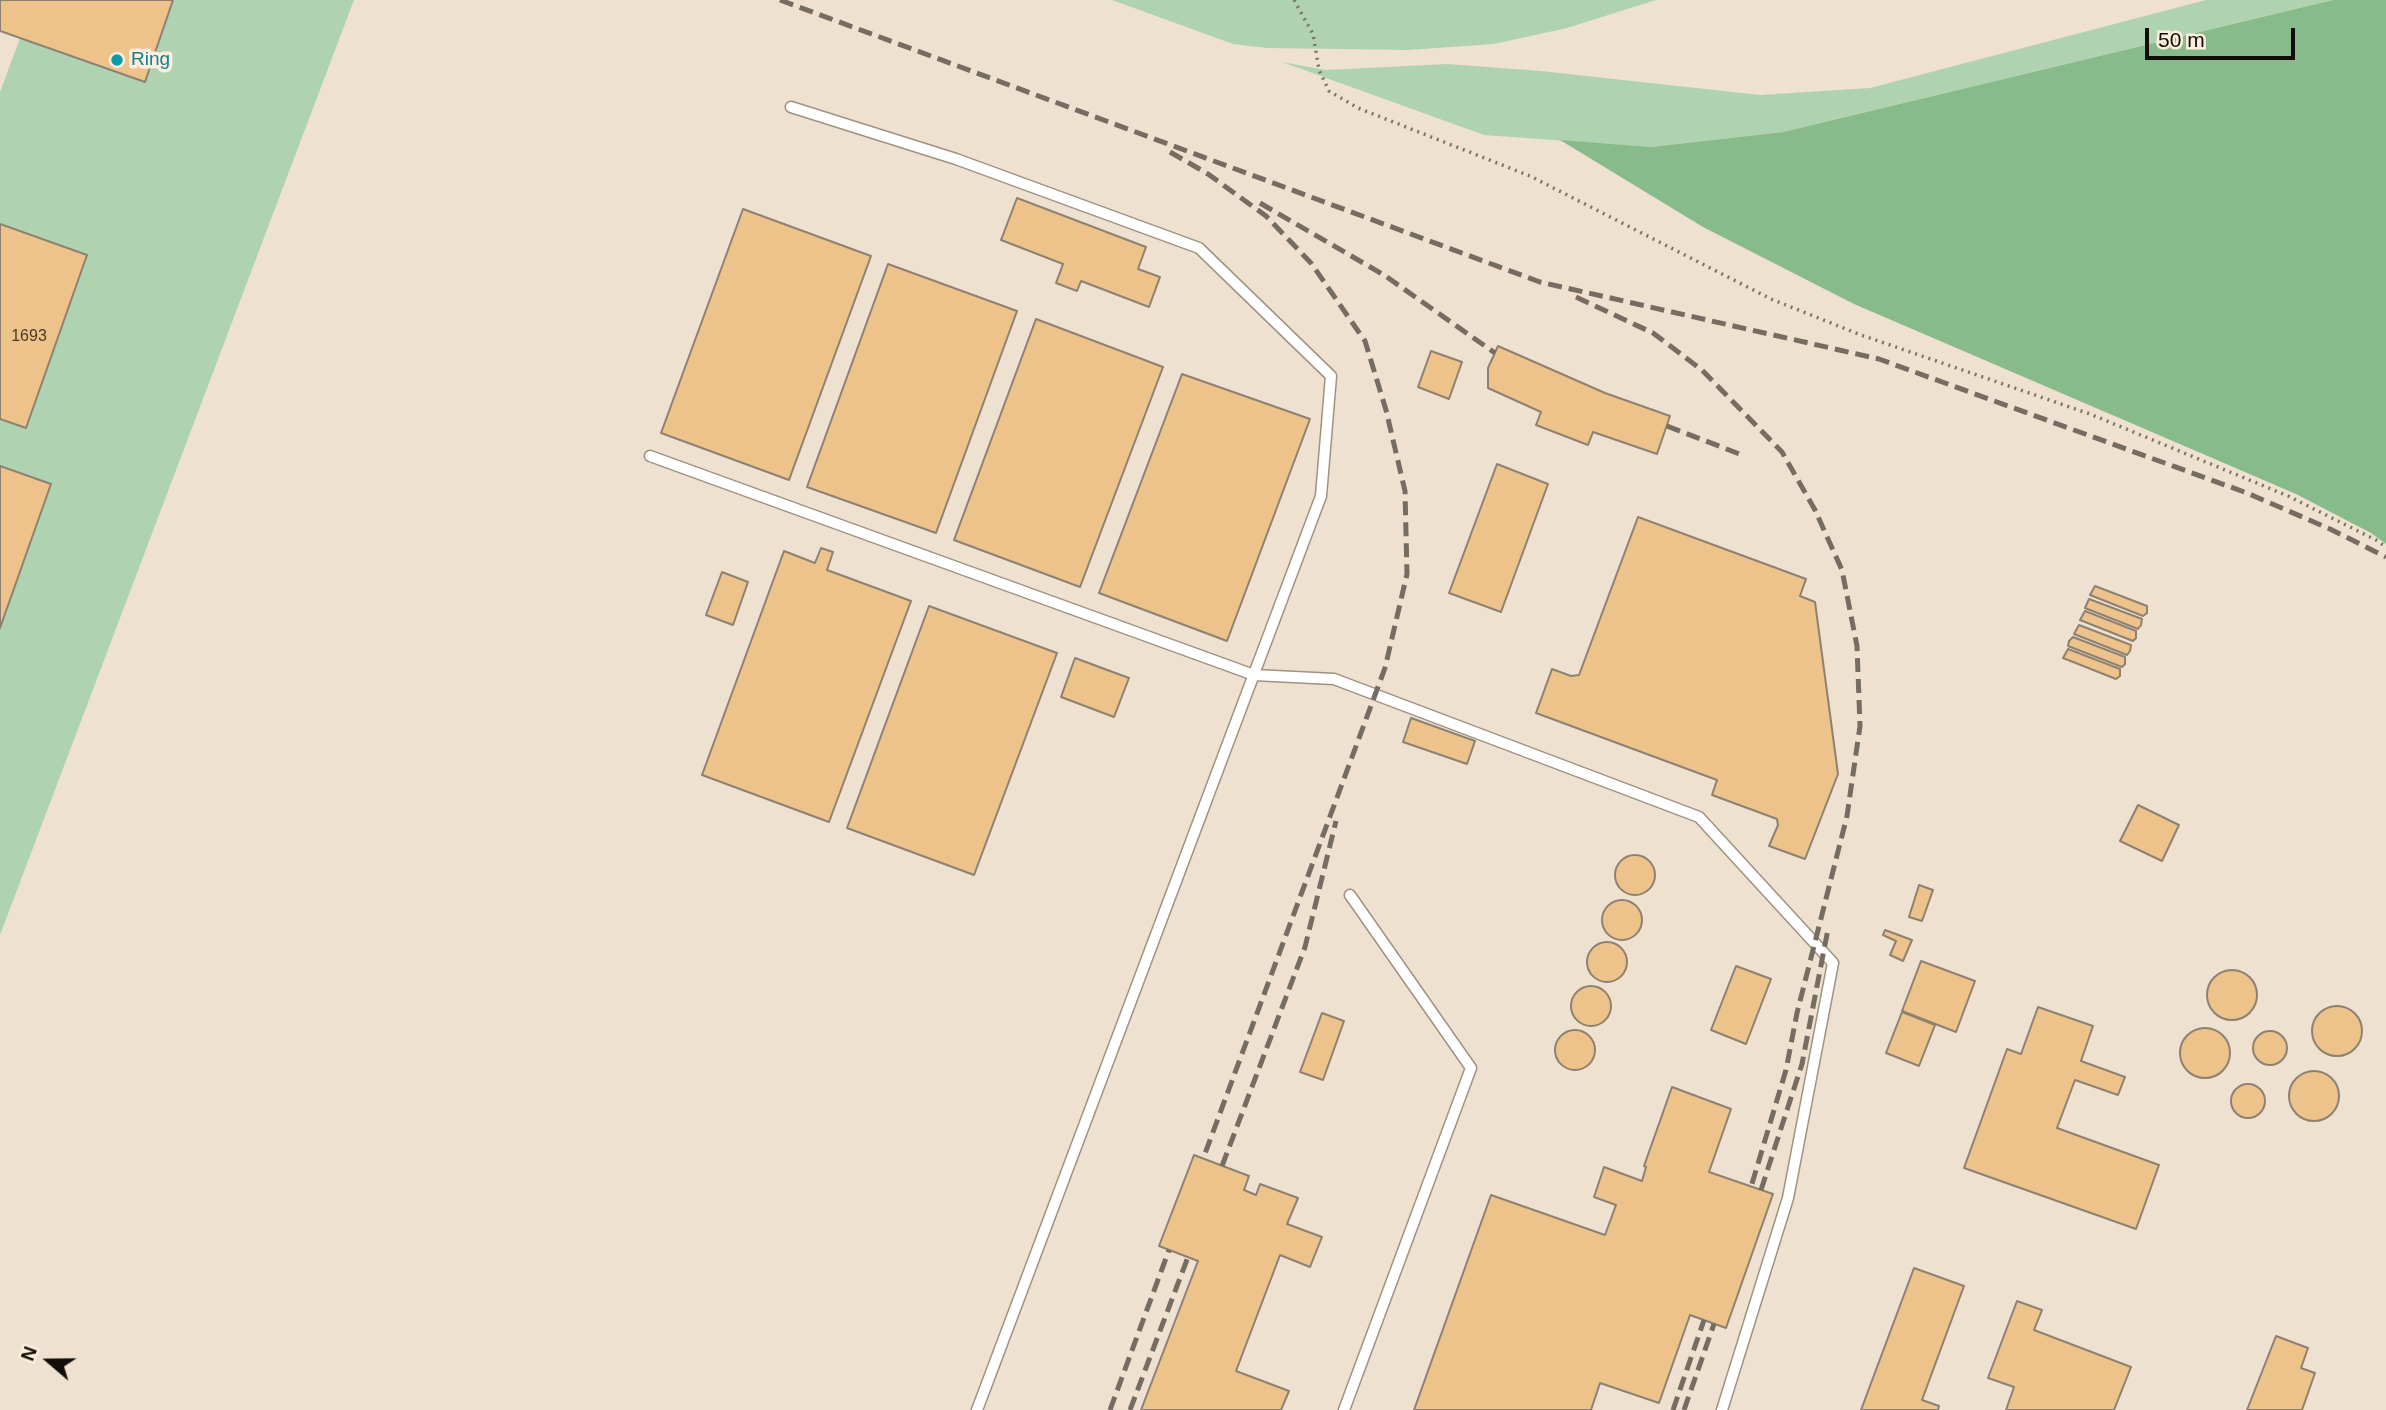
<!DOCTYPE html>
<style>
body{margin:0}
#map{position:relative;width:2386px;height:1410px;overflow:hidden;background:#efe1d0;font-family:Helvetica,sans-serif}
canvas{display:block}
.north{position:absolute;left:14px;top:1326px;width:70px;height:70px;-webkit-text-stroke:5px #fcefdd;paint-order:stroke;rotate:290deg;font-size:19px;font-weight:700;line-height:28px;text-align:center;color:#120d08}
.north::after{content:'';display:block;margin:auto;width:24px;height:32px;background:#120d08;clip-path:polygon(50% 0,100% 100%,50% 72%,0 100%)}
.scale{position:absolute;left:2145px;top:28px;width:150px;height:32px;box-sizing:border-box;border:4px solid #120d08;border-top:0;padding-left:9px;font-size:21px;line-height:24px;white-space:nowrap;color:#120d08;-webkit-text-stroke:5px #fcefdd;paint-order:stroke}
</style>
<div id="map">
<canvas width="2386" height="1410"></canvas>
<div class="north">N</div>
<div class="scale">50 m</div>
</div>
<script>
const g = document.querySelector('canvas').getContext('2d');
g.lineJoin = 'round';
function paint(path, color) {
  g.fillStyle = color;
  g.fill(path, 'evenodd');
}
function toPath(rows) {
  const path = new Path2D();
  for (const r of rows) {
    if (r.length === 3) {
      path.moveTo(r[0] + r[2], r[1]);
      path.arc(r[0], r[1], r[2], 0, 2 * Math.PI);
      continue;
    }
    path.moveTo(r[0], r[1]);
    for (let i = 2; i < r.length; i += 2) path.lineTo(r[i], r[i + 1]);
  }
  return path;
}
function stroke(path, color, width, dash) {
  g.strokeStyle = color;
  g.lineWidth = width;
  g.lineCap = dash ? 'butt' : 'round';
  g.setLineDash(dash || []);
  g.stroke(path);
}
function write(font, color, halo, rows, align = 'center') {
  g.font = font + ' Helvetica,sans-serif';
  g.lineWidth = 7;
  g.setLineDash([]);
  g.textBaseline = 'middle';
  g.strokeStyle = halo;
  g.fillStyle = color;
  for (const [text, x, y, turn = 0] of rows) {
    g.save();
    g.translate(x, y);
    g.rotate((+turn || 0) * Math.PI / 180);
    g.textAlign = isNaN(turn) ? turn : align;
    if (halo) g.strokeText(text, 0, 0);
    g.fillText(text, 0, 0);
    g.restore();
  }
}
paint(toPath([
 [173,0,354,0,0,935,0,628,51,485,0,466,0,419,26,427,87,255,0,224,0,92,20,38,144,82],
 [1112,0,1656,0,1567,28,1494,44,1408,50,1267,48,1233,44],
 [2206,0,2333,0,1783,132,1651,147,1484,135,1282,62,1326,70,1447,64,1541,71,1760,95,1870,88]
]), '#afd3b1');
paint(toPath([
 [2333,0,2386,0,2386,544,2371,533,2296,494,1854,304,1703,227,1560,140,1651,147,1783,132]
]), '#88bb8b');
const building = toPath([
 [0,0,173,0,145,82,0,31,0,0],
 [1017,198,1146,247,1138,269,1160,277,1149,307,1081,281,1077,291,1056,283,1063,264,1001,240,1017,198],
 [743,209,871,256,789,480,661,433,743,209],
 [0,224,87,255,26,428,0,419,0,224],
 [888,264,1017,311,936,533,807,487,888,264],
 [1036,319,1163,367,1080,587,954,540,1036,319],
 [1498,346,1605,393,1670,416,1657,454,1593,432,1588,445,1536,425,1541,412,1488,388,1488,368,1498,346],
 [1431,351,1462,362,1449,399,1418,387,1431,351],
 [1182,374,1310,419,1227,641,1099,593,1182,374],
 [1497,464,1548,484,1501,612,1449,593,1497,464],
 [0,466,51,484,0,628,0,466],
 [1638,517,1806,579,1800,596,1815,602,1838,774,1805,859,1769,846,1778,825,1777,819,1712,795,1717,780,1536,713,1552,669,1571,676,1579,675,1638,517],
 [821,548,833,552,827,570,911,601,829,822,702,775,784,551,815,563,821,548],
 [722,572,748,582,733,625,706,615,722,572],
 [2095,586,2147,606,2147,613,2143,616,2090,595,2095,586],
 [2089,599,2142,619,2141,625,2138,629,2085,608,2089,599],
 [929,606,1057,653,974,875,847,828,929,606],
 [2085,611,2136,631,2136,638,2133,641,2080,620,2085,611],
 [2079,625,2131,645,2130,651,2127,655,2074,634,2079,625],
 [2073,637,2125,657,2125,664,2122,667,2068,646,2069,641,2073,637],
 [2068,649,2120,669,2120,676,2116,679,2063,658,2068,649],
 [1075,658,1129,678,1114,717,1061,697,1075,658],
 [1411,718,1475,741,1467,764,1403,742,1411,718],
 [2138,805,2179,825,2162,861,2120,841,2138,805],
 [1635,875,20],
 [1919,885,1933,890,1922,921,1909,917,1919,885],
 [1622,920,20],
 [1885,930,1912,940,1903,961,1890,955,1896,941,1883,935,1885,930],
 [1607,962,20],
 [1921,961,1975,981,1956,1032,1902,1011,1921,961],
 [1736,966,1771,979,1746,1044,1711,1030,1736,966],
 [2232,995,25],
 [1591,1006,20],
 [2337,1031,25],
 [2038,1007,2093,1026,2081,1061,2125,1077,2118,1095,2075,1080,2057,1128,2159,1165,2136,1229,1964,1168,2007,1049,2021,1054,2038,1007],
 [1902,1012,1935,1025,1919,1066,1886,1053,1902,1012],
 [1322,1013,1344,1021,1323,1080,1300,1072,1322,1013],
 [2205,1053,25],
 [1575,1050,20],
 [2270,1048,17],
 [2314,1096,25],
 [2248,1101,17],
 [1672,1087,1731,1109,1709,1172,1773,1194,1726,1328,1690,1315,1659,1403,1600,1383,1591,1410,1414,1410,1491,1195,1605,1235,1616,1205,1594,1197,1604,1167,1642,1181,1646,1167,1644,1166,1672,1087],
 [1194,1155,1249,1176,1244,1190,1256,1195,1260,1184,1298,1198,1287,1224,1322,1237,1310,1267,1280,1255,1236,1371,1289,1391,1281,1410,1141,1410,1198,1261,1159,1246,1194,1155],
 [1914,1268,1964,1286,1922,1400,1939,1406,1938,1410,1861,1410,1914,1268],
 [2017,1301,2042,1310,2034,1330,2131,1367,2114,1410,2006,1410,2014,1387,1988,1378,2017,1301],
 [2276,1336,2308,1348,2301,1368,2315,1373,2302,1410,2247,1410,2276,1336]
]);
paint(building, '#edc38b');
stroke(building, '#8d8171', 2);
const service = toPath([
 [791,107,956,159,1199,248,1331,376,1321,496,977,1410],
 [650,456,1254,675,1334,679,1699,817,1833,963,1788,1198,1722,1410],
 [1344,1410,1471,1068,1350,895]
]);
stroke(service, '#9e9281', 13);
stroke(toPath([
 [1294,0,1313,34,1319,70,1329,91,1358,108,1530,176,1771,299,1861,335,2090,414,2288,496,2376,540,2386,547]
]), '#7c7368', 3.5, [2, 5]);
stroke(service, '#fff', 10);
stroke(toPath([
 [780,0,1540,282,1879,359,2247,493,2330,529,2386,557],
 [1170,152,1208,174,1266,216,1311,263,1365,341,1386,410,1405,491,1407,574,1385,668,1203,1159],
 [1260,203,1384,275,1495,353],
 [1576,297,1653,333,1702,370,1782,452,1815,510,1842,570,1857,646,1860,726,1847,816,1797,1013,1786,1070,1751,1187],
 [1667,426,1742,455],
 [1222,1166,1305,947,1336,821],
 [1761,1190,1802,1064,1828,929],
 [1110,1410,1169,1250],
 [1130,1410,1188,1257],
 [1673,1410,1704,1320],
 [1684,1410,1714,1324]
]), '#756c62', 5, [14, 7]);
for (const [x, y, r, color] of [
 [117,60,7,"#0f9aa8"]
]) {
  const dot = new Path2D();
  dot.arc(x, y, r, 0, 2 * Math.PI);
  g.fillStyle = color;
  g.fill(dot);
  stroke(dot, '#fcefdd', 2.5);
}
write('16px', '#493a29', null, [
 ["1693",29,337]
]);
write('19px', '#0d838f', '#fcefdd', [
 ["Ring",131,60]
], 'left');
</script>
